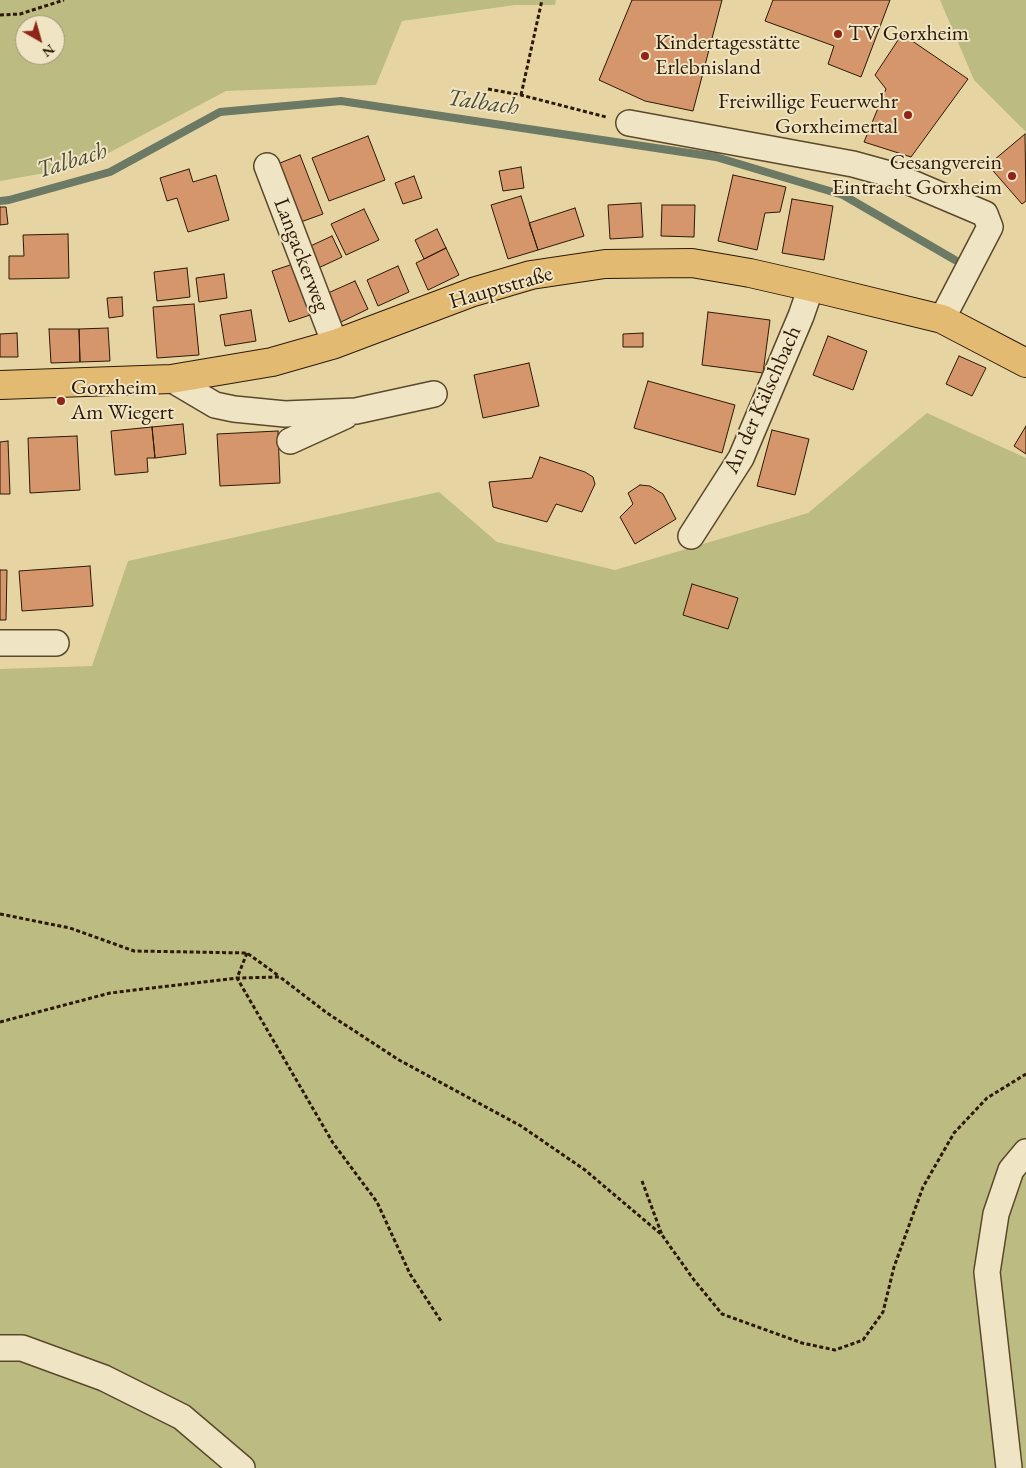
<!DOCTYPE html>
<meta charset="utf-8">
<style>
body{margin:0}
#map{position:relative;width:1026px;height:1468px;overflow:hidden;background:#e6d5a3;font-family:"EB Garamond",serif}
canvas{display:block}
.north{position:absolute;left:15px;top:15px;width:50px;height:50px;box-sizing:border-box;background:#efe4c3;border:1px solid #a19376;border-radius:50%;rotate:142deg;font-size:14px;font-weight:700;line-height:20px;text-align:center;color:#2c1903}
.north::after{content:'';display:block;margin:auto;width:18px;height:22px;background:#8f2418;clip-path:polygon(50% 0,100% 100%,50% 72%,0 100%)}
</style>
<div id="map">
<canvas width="1026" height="1468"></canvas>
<div class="north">N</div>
</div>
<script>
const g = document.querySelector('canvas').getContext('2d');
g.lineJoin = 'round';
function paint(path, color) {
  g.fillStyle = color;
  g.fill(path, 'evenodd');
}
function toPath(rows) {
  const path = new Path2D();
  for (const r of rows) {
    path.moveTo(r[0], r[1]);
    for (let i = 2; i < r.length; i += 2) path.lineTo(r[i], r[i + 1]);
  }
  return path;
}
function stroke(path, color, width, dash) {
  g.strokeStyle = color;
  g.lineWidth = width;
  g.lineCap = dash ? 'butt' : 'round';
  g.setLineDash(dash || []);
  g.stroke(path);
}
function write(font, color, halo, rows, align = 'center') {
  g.font = font + ' "EB Garamond",serif';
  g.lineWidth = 4;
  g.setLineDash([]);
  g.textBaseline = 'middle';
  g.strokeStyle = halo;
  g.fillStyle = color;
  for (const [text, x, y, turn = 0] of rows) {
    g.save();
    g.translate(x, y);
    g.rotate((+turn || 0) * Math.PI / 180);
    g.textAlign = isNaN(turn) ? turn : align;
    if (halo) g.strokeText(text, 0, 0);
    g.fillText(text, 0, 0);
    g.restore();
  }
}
paint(toPath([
 [0,0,556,0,555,5,515,5,402,21,376,85,226,91,84,166,0,181],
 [25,25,55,25,55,55,25,55],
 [940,0,1026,0,1026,132,974,80],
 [927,413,1026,458,1026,1468,0,1468,0,669,92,666,128,561,439,492,497,542,615,570,808,513]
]), '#bcbb81');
stroke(toPath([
 [0,201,9,200,110,172,220,112,341,101,716,157,843,195,955,260]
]), '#6c7964', 8);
const building = toPath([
 [632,0,722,0,693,111,645,101,599,80,632,0],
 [773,0,890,0,861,77,828,64,834,46,765,21,773,0],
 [902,34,968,79,911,157,864,142,886,89,875,75,902,34],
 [1025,134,1026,201,1022,204,988,165,1025,134],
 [368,136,385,180,329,201,312,158,368,136],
 [300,155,323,214,298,223,275,165,300,155],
 [521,167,524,188,503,191,499,171,521,167],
 [189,169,193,182,216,175,229,220,188,232,177,198,167,201,160,178,189,169],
 [733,175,786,187,780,212,765,213,757,250,718,241,733,175],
 [414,176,422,198,403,204,395,183,414,176],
 [521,196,538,250,508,259,491,205,521,196],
 [792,199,833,206,824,260,782,253,792,199],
 [641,203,643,237,610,239,608,205,641,203],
 [662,205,695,205,694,237,661,236,662,205],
 [0,207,6,207,8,224,0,225,0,207],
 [575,208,584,236,538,250,529,223,575,208],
 [364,209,379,240,346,255,331,224,364,209],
 [437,229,446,248,424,259,415,240,437,229],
 [68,234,69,278,9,279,9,256,24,256,23,235,68,234],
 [332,236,342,257,314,270,304,249,332,236],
 [446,248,459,275,428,290,416,263,446,248],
 [293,264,310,315,289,322,272,271,293,264],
 [398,266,409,292,378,306,367,280,398,266],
 [187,268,190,297,157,301,154,272,187,268],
 [224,274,227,298,199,302,196,278,224,274],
 [355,281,368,309,341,322,328,293,355,281],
 [122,297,123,316,109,318,107,298,122,297],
 [194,304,199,355,157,358,153,307,194,304],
 [251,310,256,341,225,346,220,315,251,310],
 [708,312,770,320,763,373,702,365,708,312],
 [108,328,110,361,80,362,79,329,108,328],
 [49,329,79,329,80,362,51,363,49,329],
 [17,333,18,357,0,357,0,334,17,333],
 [643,333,643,347,623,347,623,334,643,333],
 [828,336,867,351,853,390,813,375,828,336],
 [959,356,986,368,972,396,946,384,959,356],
 [529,363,539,406,483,418,474,375,529,363],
 [648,381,735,405,722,453,634,428,648,381],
 [183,424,186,454,155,458,152,427,183,424],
 [1026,426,1026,454,1014,446,1026,426],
 [152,427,155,458,147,458,148,472,115,475,111,431,152,427],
 [772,430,809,439,795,495,757,486,772,430],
 [278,431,280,483,220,486,217,434,278,431],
 [77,436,80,490,30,493,28,438,77,436],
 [8,441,10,494,0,494,0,442,8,441],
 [540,457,585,472,593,477,595,484,582,512,556,504,547,522,493,507,489,482,532,478,540,457],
 [640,485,650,486,663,494,676,519,635,544,620,517,633,504,628,493,640,485],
 [90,566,93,606,22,611,19,571,90,566],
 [0,570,7,570,6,620,0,620,0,570],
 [692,584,738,598,728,629,683,615,692,584]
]);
paint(building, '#d5966c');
stroke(building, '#2c1903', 1);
const minor = toPath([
 [629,123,853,164,893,175,985,214,990,227,942,319],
 [267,166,335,344],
 [171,379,215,405,234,409,285,414,356,411,434,394],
 [290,441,345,416],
 [691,536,741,458,801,316,811,287],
 [0,643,56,643],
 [0,1348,22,1348,104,1378,182,1417,242,1468],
 [1009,1468,987,1272,996,1214,1011,1170,1026,1152]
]);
const major = toPath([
 [0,385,171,379,272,362,335,344,473,292,531,275,605,264,692,263,750,273,811,287,942,319,1026,363]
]);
stroke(minor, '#5a482b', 28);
stroke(major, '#2c1903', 30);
stroke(toPath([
 [0,15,20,14,64,0],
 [488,89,521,95,606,117],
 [521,95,542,0],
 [0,914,70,928,134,951,247,953,279,976],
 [247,953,237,978,333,1143,377,1202,410,1274,441,1321],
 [0,1022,110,993,237,978,280,977,327,1013,399,1060,521,1126,585,1170,662,1235,694,1280,722,1314,802,1343,835,1350,863,1340,883,1312,894,1267,923,1187,954,1133,987,1098,1026,1074],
 [642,1181,662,1235]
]), '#2c1903', 3, [4, 2.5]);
stroke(minor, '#efe4c3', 25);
stroke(major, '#e3ba72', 28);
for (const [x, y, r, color] of [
 [838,34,5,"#8f2418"],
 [645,56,5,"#8f2418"],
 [908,115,5,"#8f2418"],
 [1012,176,5,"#8f2418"],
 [61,401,5,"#8f2418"]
]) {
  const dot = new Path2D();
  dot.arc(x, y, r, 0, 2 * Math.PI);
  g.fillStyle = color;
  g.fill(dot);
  stroke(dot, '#efe4c3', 2);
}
write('22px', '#2c1903', '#efe4c3', [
 ["TV Gorxheim",848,34],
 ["Kindertagesstätte",655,43],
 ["Erlebnisland",655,68],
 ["Freiwillige Feuerwehr",898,102,"right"],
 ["Gorxheimertal",898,127,"right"],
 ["Gesangverein",1002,163,"right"],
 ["Eintracht Gorxheim",1002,188,"right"],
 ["Gorxheim",71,388],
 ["Am Wiegert",71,413]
], 'left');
write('22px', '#2c1903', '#efe4c3', [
 ["Langackerweg",301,255,69],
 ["Hauptstraße",501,288,-16],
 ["An der Kälschbach",763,400,-66]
]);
write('italic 24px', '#4c4933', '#efe4c3', [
 ["Talbach",483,103,8],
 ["Talbach",72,161,-17]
]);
</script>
